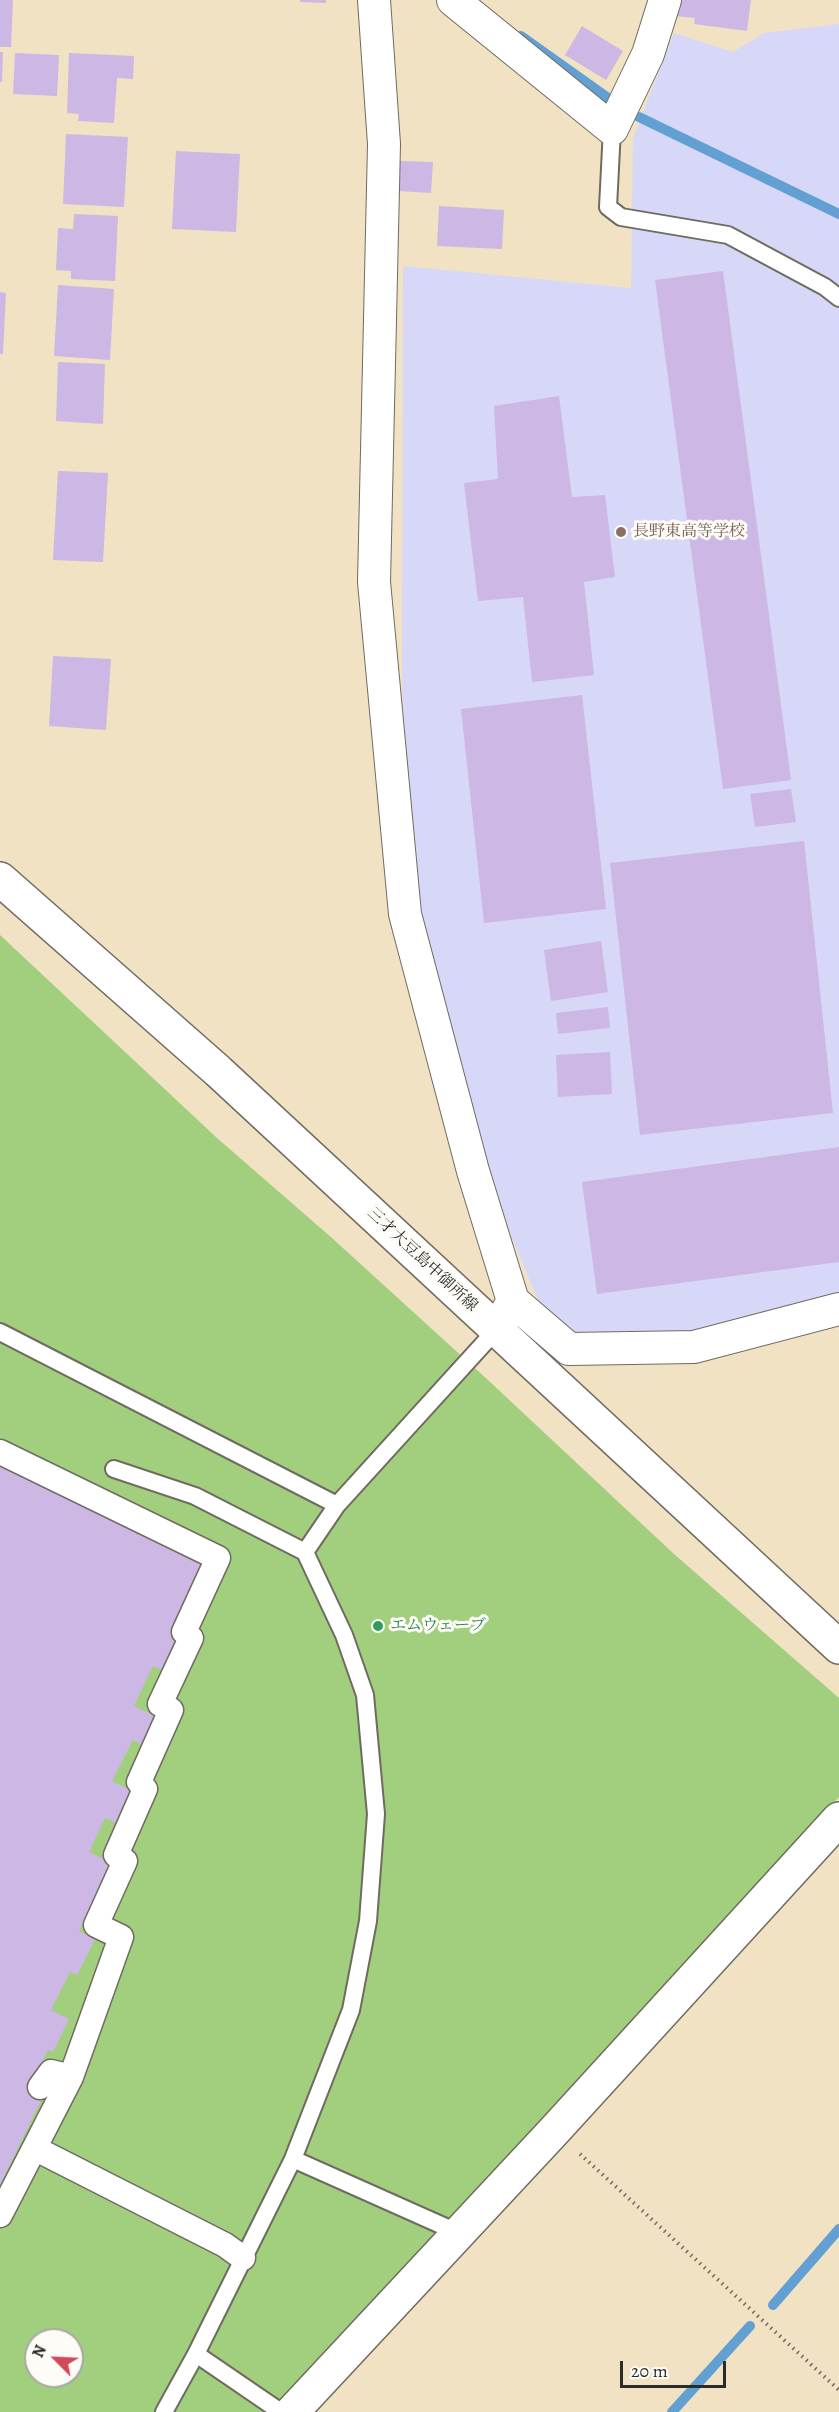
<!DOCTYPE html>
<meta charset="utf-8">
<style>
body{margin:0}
#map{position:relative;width:839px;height:2412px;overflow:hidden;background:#f1e2c4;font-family:Alegreya,serif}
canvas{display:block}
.north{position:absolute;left:24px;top:2328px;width:60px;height:60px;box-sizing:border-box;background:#fdfcf7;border:2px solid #a9a8a5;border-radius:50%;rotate:294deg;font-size:16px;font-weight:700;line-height:24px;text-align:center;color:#2b2b2b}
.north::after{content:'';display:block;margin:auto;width:21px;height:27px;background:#d1495b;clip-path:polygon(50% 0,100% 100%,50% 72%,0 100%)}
.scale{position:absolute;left:620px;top:2361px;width:106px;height:27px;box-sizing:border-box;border:3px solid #2b2b2b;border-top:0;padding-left:8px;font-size:18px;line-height:21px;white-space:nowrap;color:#2b2b2b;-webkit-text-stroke:4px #fdfcf7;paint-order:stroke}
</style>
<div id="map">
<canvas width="839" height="2412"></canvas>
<div class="north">N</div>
<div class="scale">20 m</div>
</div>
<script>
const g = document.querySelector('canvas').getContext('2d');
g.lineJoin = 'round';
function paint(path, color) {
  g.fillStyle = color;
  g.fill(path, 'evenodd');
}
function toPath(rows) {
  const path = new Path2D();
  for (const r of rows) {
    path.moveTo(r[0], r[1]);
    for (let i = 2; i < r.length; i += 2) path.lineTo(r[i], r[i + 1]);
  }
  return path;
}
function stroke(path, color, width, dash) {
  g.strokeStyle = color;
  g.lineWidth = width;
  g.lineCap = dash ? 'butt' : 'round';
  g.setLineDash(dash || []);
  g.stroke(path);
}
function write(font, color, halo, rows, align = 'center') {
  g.font = font + ' Alegreya,"Noto Serif JP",serif';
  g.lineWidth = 6;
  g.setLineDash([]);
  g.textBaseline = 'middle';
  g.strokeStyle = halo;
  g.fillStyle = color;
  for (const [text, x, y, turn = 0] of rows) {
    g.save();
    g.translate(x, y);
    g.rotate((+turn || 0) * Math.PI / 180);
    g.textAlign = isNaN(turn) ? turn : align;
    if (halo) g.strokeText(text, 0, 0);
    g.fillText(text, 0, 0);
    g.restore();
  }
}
paint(toPath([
 [839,24,839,1294,694,1332,570,1339,539,1303,508,1228,447,1028,417,911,402,690,403,266,631,288,633,138,674,33,733,52,764,33]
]), '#d7d7f8');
paint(toPath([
 [0,935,217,1138,332,1238,489,1381,674,1554,839,1698,839,1797,273,2412,0,2412],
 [36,2340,72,2340,72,2376,36,2376]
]), '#a1cf7d');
stroke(toPath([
 [521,36,611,100],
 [639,117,839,214],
 [773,2305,839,2229],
 [672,2412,750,2326]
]), '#62a0d3', 10);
paint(toPath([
 [0,0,13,0,11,47,0,47],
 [300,0,326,0,326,3,300,2],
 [677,0,751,0,747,31,694,24,695,18,675,16],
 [582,26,623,51,606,80,565,55],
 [0,52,3,52,2,82,0,82],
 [15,53,59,55,57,96,13,94],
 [69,53,134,56,133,79,117,78,114,123,78,121,79,114,67,113],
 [66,134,128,137,124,207,63,204],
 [176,151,240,154,236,232,172,229],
 [400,161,433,162,431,193,398,191],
 [439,206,504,210,502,249,437,246],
 [74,214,118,216,115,281,71,279,71,271,56,270,58,228,73,229],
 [723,271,791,780,723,789,655,280],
 [58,285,114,289,110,360,54,356],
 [0,292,6,293,3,354,0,354],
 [58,362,105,364,103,424,56,421],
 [559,396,572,497,605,495,615,577,584,582,594,675,532,682,523,597,478,601,464,483,498,479,494,406],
 [58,471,108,473,103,562,53,560],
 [53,656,111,659,106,730,49,726],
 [582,695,606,909,484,923,461,709],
 [791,789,796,822,755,827,750,794],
 [804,841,833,1113,640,1135,610,863],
 [601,941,608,992,551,1001,544,950],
 [608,1007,610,1028,558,1034,556,1013],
 [610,1052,612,1094,558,1097,556,1055],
 [839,1147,839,1262,597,1294,582,1182],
 [0,1463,204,1562,170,1632,182,1638,166,1672,153,1666,134,1706,159,1718,145,1746,133,1740,112,1781,134,1792,118,1824,105,1818,89,1852,116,1865,98,1902,94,1900,79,1931,95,1939,77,1975,70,1972,51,2010,69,2019,53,2052,48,2050,32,2083,46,2090,0,2185]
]), '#cdb7e5');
const service = toPath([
 [612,129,608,207,621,217,728,235,825,287,839,298],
 [0,1332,337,1505],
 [114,1469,195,1496,305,1552,344,1635,365,1695,376,1814,368,1921,351,2010,293,2159,196,2354,164,2412],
 [305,1552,337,1505,497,1329],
 [293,2159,459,2233],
 [196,2354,281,2412]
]);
const pedestrian = toPath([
 [0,1452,218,1558,184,1632,191,1638,160,1704,171,1710,139,1782,145,1789,116,1855,125,1861,96,1925,121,1937,71,2077,0,2215],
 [40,2087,51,2072,71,2077],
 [36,2149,225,2245,243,2258]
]);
const minor = toPath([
 [374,0,384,144,374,582,405,914,473,1171,513,1301,497,1329],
 [453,0,612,129,648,54,665,0],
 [513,1301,569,1349,694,1347,839,1309]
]);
const tertiary = toPath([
 [292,2412,554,2131,839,1819]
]);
const secondary = toPath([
 [0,879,218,1071,839,1647]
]);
stroke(service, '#706b61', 20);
stroke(pedestrian, '#706b61', 27);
stroke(minor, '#706b61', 34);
stroke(tertiary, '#706b61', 36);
stroke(secondary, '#706b61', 36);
stroke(toPath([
 [580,2154,839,2390]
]), '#706b61', 4, [1.5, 4.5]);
stroke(service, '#fff', 16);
stroke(pedestrian, '#fff', 24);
stroke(minor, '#fff', 32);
stroke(tertiary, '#fff', 33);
stroke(secondary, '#fff', 33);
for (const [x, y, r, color] of [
 [621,532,6,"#8d6e63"],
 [378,1626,6,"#2e9e5b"]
]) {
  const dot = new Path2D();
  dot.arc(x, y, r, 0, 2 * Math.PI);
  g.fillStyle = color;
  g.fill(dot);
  stroke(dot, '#fdfcf7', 2);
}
write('16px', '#785e54', '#fdfcf7', [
 ["長野東高等学校",633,532]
], 'left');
write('16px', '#2b2b2b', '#fdfcf7', [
 ["三才大豆島中御所線",422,1260,43]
]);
write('16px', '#27864d', '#fdfcf7', [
 ["エムウェーブ",390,1626]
], 'left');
</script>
